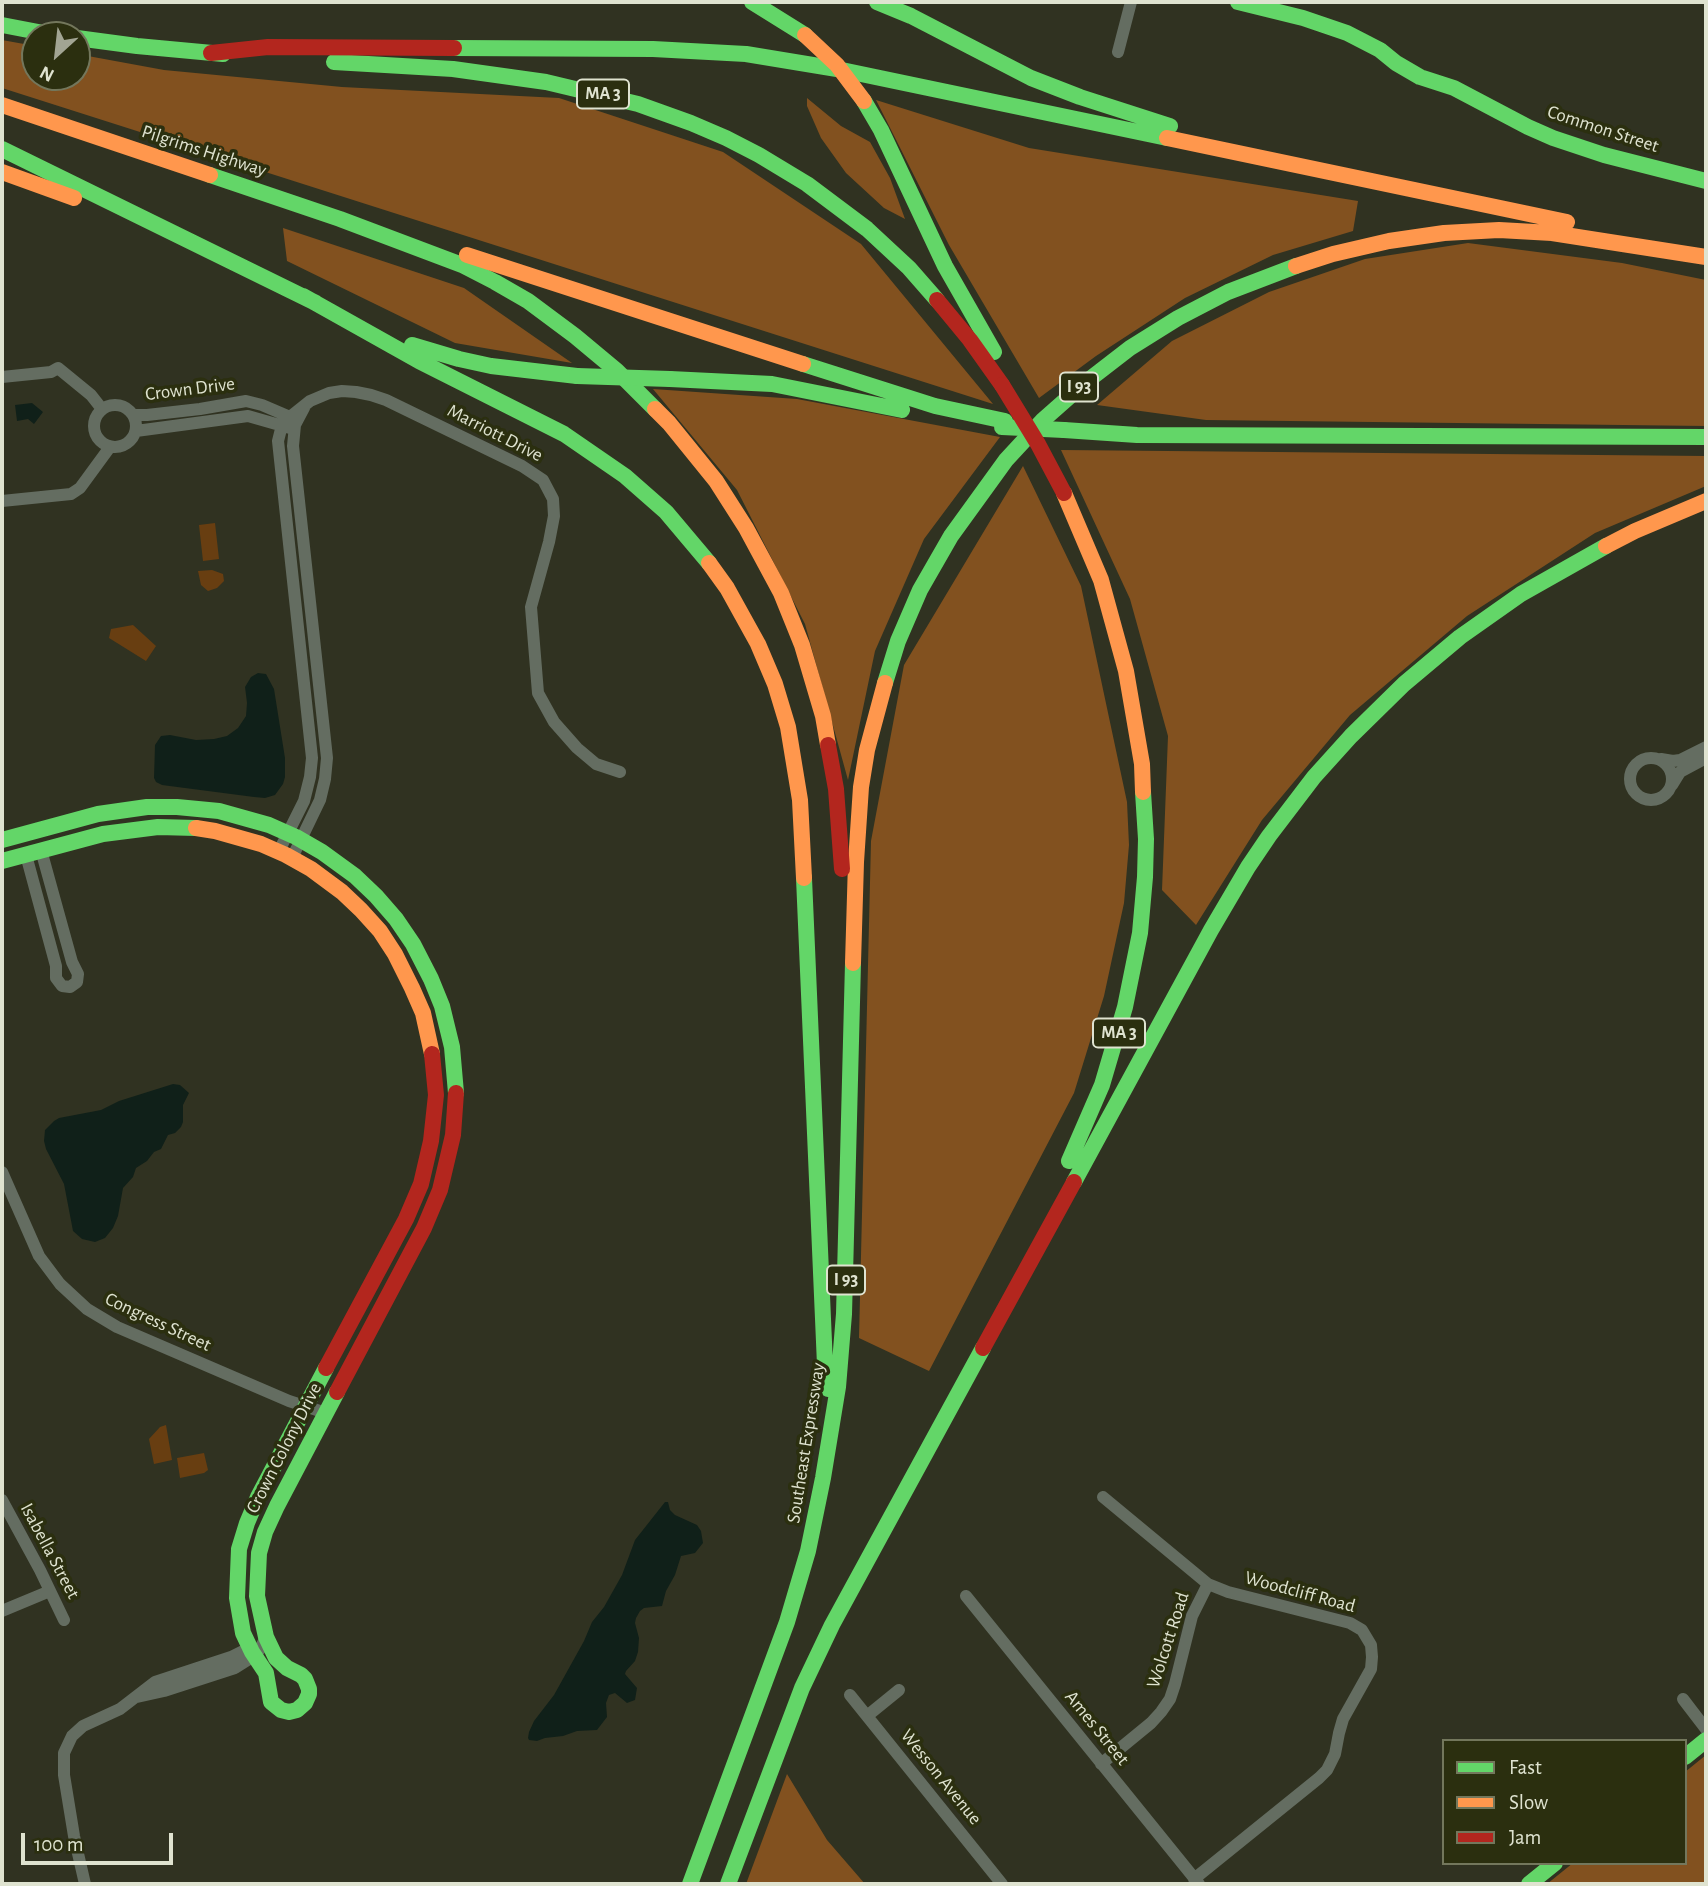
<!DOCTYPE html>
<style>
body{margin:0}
#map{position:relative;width:1708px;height:1886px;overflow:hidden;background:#303221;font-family:"Alegreya Sans",sans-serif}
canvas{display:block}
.frame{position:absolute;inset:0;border:4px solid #dfe3d0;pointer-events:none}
.legend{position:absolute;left:1442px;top:1739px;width:245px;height:126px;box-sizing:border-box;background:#2b2f0f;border:2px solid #73775c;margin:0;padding:9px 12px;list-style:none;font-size:21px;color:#dfe3d0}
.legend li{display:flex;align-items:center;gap:14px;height:35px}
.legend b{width:35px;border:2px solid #73775c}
.north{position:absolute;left:21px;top:21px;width:70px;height:70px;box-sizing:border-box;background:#2b2f0f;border:2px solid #73775c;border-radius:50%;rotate:207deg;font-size:19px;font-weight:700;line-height:28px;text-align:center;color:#dfe3d0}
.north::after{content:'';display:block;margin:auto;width:24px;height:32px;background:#a2a593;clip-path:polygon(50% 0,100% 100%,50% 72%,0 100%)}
.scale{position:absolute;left:21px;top:1833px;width:152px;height:32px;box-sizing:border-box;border:4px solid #dfe3d0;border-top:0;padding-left:9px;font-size:21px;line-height:24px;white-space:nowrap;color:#dfe3d0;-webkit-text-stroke:5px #2b2f0f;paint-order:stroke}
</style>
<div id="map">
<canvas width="1708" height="1886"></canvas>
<div class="frame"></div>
<ul class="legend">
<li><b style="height:9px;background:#63d668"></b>Fast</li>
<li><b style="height:9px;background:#ff974d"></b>Slow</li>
<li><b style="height:9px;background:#b3261e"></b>Jam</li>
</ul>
<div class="north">N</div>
<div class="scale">100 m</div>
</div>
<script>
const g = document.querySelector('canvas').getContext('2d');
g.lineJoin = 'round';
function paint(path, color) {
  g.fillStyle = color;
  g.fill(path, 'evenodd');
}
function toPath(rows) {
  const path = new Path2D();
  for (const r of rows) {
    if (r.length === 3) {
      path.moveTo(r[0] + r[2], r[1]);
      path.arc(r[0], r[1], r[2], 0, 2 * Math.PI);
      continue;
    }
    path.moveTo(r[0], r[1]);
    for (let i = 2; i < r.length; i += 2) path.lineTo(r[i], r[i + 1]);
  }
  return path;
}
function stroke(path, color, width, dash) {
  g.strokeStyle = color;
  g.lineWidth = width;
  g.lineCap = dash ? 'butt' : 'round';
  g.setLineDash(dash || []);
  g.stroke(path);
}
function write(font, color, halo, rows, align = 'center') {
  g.font = font + ' "Alegreya Sans",sans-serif';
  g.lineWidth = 7;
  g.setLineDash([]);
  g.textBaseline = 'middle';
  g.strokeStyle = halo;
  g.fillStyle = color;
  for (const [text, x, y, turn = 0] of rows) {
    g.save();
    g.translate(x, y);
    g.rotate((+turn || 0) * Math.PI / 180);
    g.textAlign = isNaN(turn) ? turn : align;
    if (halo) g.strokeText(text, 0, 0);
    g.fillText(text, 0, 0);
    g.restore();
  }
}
paint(toPath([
 [215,523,219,559,203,561,199,525],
 [212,570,223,574,224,581,217,588,208,591,201,585,198,571],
 [133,625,156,646,146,661,109,638,111,629],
 [166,1425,172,1460,154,1464,149,1439,160,1427],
 [204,1453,208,1470,204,1473,180,1478,177,1458]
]), '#683e11');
paint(toPath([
 [2,40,35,46,35,77,77,77,77,54,164,70,342,87,559,98,723,152,861,244,993,404,2,88],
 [807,98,841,126,870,142,890,178,905,219,884,208,846,173,821,138,807,106],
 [876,100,1029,148,1358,201,1353,231,1273,255,1185,298,1096,356,1039,398,949,245],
 [283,228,464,288,572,363,455,343,287,261],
 [1468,243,1622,263,1706,280,1706,426,1206,420,1097,405,1172,341,1269,292,1365,259],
 [653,389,797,399,1000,437,924,539,875,651,848,780,805,624,737,490],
 [1061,450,1706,456,1706,486,1595,533,1467,616,1350,715,1262,820,1196,925,1162,890,1168,736,1130,599],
 [1023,466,1081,586,1127,802,1129,845,1124,903,1104,996,1074,1093,929,1371,859,1338,871,841,904,665],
 [1706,1755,1706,1884,1547,1884,1573,1863,1685,1863,1685,1772],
 [787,1774,827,1840,865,1884,746,1884]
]), '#82511f');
paint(toPath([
 [32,403,43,412,34,424,28,419,17,421,15,405],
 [258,673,266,674,274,689,285,758,285,777,283,784,275,795,265,798,254,797,162,785,156,782,154,778,155,745,161,736,170,735,196,740,214,739,227,736,238,728,246,716,247,703,245,687,251,677],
 [173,1084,180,1085,189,1093,183,1105,183,1122,181,1127,175,1133,168,1135,161,1149,154,1152,147,1161,136,1168,133,1177,123,1188,118,1216,113,1228,105,1238,95,1242,82,1239,73,1231,64,1184,46,1149,44,1141,45,1130,54,1121,59,1118,101,1110,119,1101],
 [665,1502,668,1502,670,1510,675,1515,697,1525,701,1531,703,1543,695,1553,681,1556,675,1575,666,1591,662,1606,644,1608,640,1611,636,1618,635,1623,639,1638,638,1652,635,1661,626,1671,625,1674,637,1688,635,1700,627,1703,615,1693,609,1695,606,1703,607,1717,597,1730,577,1731,563,1736,545,1738,537,1741,529,1740,528,1738,529,1732,534,1721,554,1695,584,1641,592,1622,604,1607,622,1575,635,1540]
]), '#102019');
stroke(toPath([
 [1118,52,1131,2],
 [2,377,51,372,58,368,91,395,102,409],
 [115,426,21],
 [133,415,147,415,200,409,246,401,262,405,297,420],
 [136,431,248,416,290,428],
 [2,501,71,494,80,488,110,447],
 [1651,779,21],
 [1661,759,1673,761,1680,760,1706,747],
 [1672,785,1680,772,1706,758],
 [279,851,304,801,310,777,312,758,278,441,281,429,290,417,310,401,329,393,342,391,356,392,371,395,386,400,522,466,543,480,553,499,554,516,549,542,531,607,538,693,554,722,577,748,596,764,620,772],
 [26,855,56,966,56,978,62,986,70,987,77,982,78,974,72,962,41,850],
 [292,858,320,800,325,779,327,758,293,446,295,425,304,408],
 [2,1172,39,1256,60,1284,87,1309,117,1327,289,1401,326,1413],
 [1103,1497,1208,1584,1228,1592,1350,1623,1362,1630,1371,1645,1372,1657,1371,1669,1343,1719,1339,1733,1335,1754,1327,1770,1319,1778,1194,1879],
 [2,1500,40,1570,64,1620],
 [966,1596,1199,1884],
 [2,1611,50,1591],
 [850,1695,1002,1884],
 [137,1697,164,1691,235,1668,254,1656,260,1649,266,1637],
 [1683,1699,1706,1729],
 [867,1716,899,1690],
 [1101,1764,1151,1723,1161,1712,1170,1699,1175,1684,1192,1616,1208,1584],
 [85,1884,74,1836,64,1775,64,1753,72,1736,83,1726,120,1709,155,1682,231,1657,249,1648]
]), '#646d61', 12);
stroke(toPath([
 [752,2,805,35],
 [877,2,911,16,1031,78,1080,97,1170,126],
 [1238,2,1303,18,1347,33,1380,50,1396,63,1420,77,1454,88,1528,127,1553,138,1604,155,1706,181],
 [2,25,54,35],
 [77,38,137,46,223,54],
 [454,48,653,49,746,54,837,69,1167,138],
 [334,62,453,69,546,82,638,104,691,123,726,138,759,155,807,184,867,229,909,268,937,300],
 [864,101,881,130,945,266,994,352],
 [2,149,316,303],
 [210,175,340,219,462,265,495,282,528,301,575,336,617,371,655,409],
 [303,296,419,361,564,434,625,476,666,512,709,563],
 [412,345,459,359,491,366,577,376],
 [803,364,935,406,1005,421],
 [670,379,772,384,902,410],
 [1064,430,1137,435,1706,437],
 [885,683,898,641,920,590,951,536,1006,460,1043,420,1086,382,1130,348,1178,318,1228,292,1296,266],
 [2,840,98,814,147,807,177,807,219,811,269,825,296,837,322,852,355,876,376,896,396,919,413,944,431,979,442,1006,452,1047,456,1093],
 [2,861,103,834,158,827,196,828],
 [804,878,825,1365,828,1389],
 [1069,1161,1102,1085,1125,1007,1140,933,1145,877,1146,839,1143,792],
 [1074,1182,1211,930,1248,867,1269,836,1314,777,1351,736,1404,684,1460,637,1521,594,1606,546],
 [326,1368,258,1497,247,1523,239,1549,237,1598,243,1633,252,1652,266,1673,271,1702,281,1710,289,1712,297,1710,305,1703,309,1694,309,1689,305,1679,301,1675,287,1668,276,1658,266,1637,257,1596,259,1553,265,1532,277,1506,337,1392],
 [1685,1757,1706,1740],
 [690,1884,787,1622,808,1551,823,1478,838,1387,844,1314,853,963],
 [728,1884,802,1688,832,1625,983,1348],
 [1529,1884,1555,1863]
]), '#63d668', 16);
stroke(toPath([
 [2,105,210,175],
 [1167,138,1567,222],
 [2,172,74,198],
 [467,255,803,364],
 [1296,266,1333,254,1389,241,1444,233,1499,230,1552,233,1706,257],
 [655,409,669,423,716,481,746,528,781,593,802,645,823,716,828,745],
 [1064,493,1101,580,1126,671,1142,764,1143,792],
 [1606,546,1635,531,1706,501],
 [709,563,727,588,758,644,775,684,788,727,800,800,804,878],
 [196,828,215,831,261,844,286,855,311,869,342,892,361,910,380,931,395,954,412,988,423,1013,432,1054],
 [853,963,856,862,861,787,867,750,885,683]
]), '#ff974d', 16);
stroke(toPath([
 [211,53,268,47,454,48],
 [937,300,970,340,1002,385],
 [828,745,836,789,842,869],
 [983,1348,1074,1182],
 [326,1368,406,1219,421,1184,431,1141,436,1095,432,1054],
 [337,1392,424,1228,440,1190,453,1135,456,1093]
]), '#b3261e', 16);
stroke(toPath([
 [577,376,670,379],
 [1002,427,1064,430]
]), '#63d668', 16);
stroke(toPath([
 [805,35,837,65,864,101]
]), '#ff974d', 16);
stroke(toPath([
 [1002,385,1038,444,1064,493]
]), '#b3261e', 16);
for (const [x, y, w] of [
 [603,94,52],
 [1079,387,38],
 [1119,1033,52],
 [846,1280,38]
]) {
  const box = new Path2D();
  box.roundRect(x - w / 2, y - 14.5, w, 29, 5);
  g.fillStyle = '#2b2f0f';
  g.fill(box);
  stroke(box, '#dfe3d0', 2);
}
write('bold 18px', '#dfe3d0', null, [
 ["MA 3",603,94],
 ["I 93",1079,387],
 ["MA 3",1119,1033],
 ["I 93",846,1280]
]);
write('19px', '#dfe3d0', '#2b2f0f', [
 ["Common Street",1603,129,18],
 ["Pilgrims Highway",204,151,18],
 ["Crown Drive",190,389,-7],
 ["Marriott Drive",495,433,27],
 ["Congress Street",158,1322,25],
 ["Southeast Expressway",806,1443,-81],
 ["Crown Colony Drive",284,1448,-63],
 ["Isabella Street",50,1551,62],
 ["Woodcliff Road",1300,1592,15],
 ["Wolcott Road",1168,1640,-72],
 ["Ames Street",1097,1728,51],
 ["Wesson Avenue",941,1777,51]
]);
</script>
